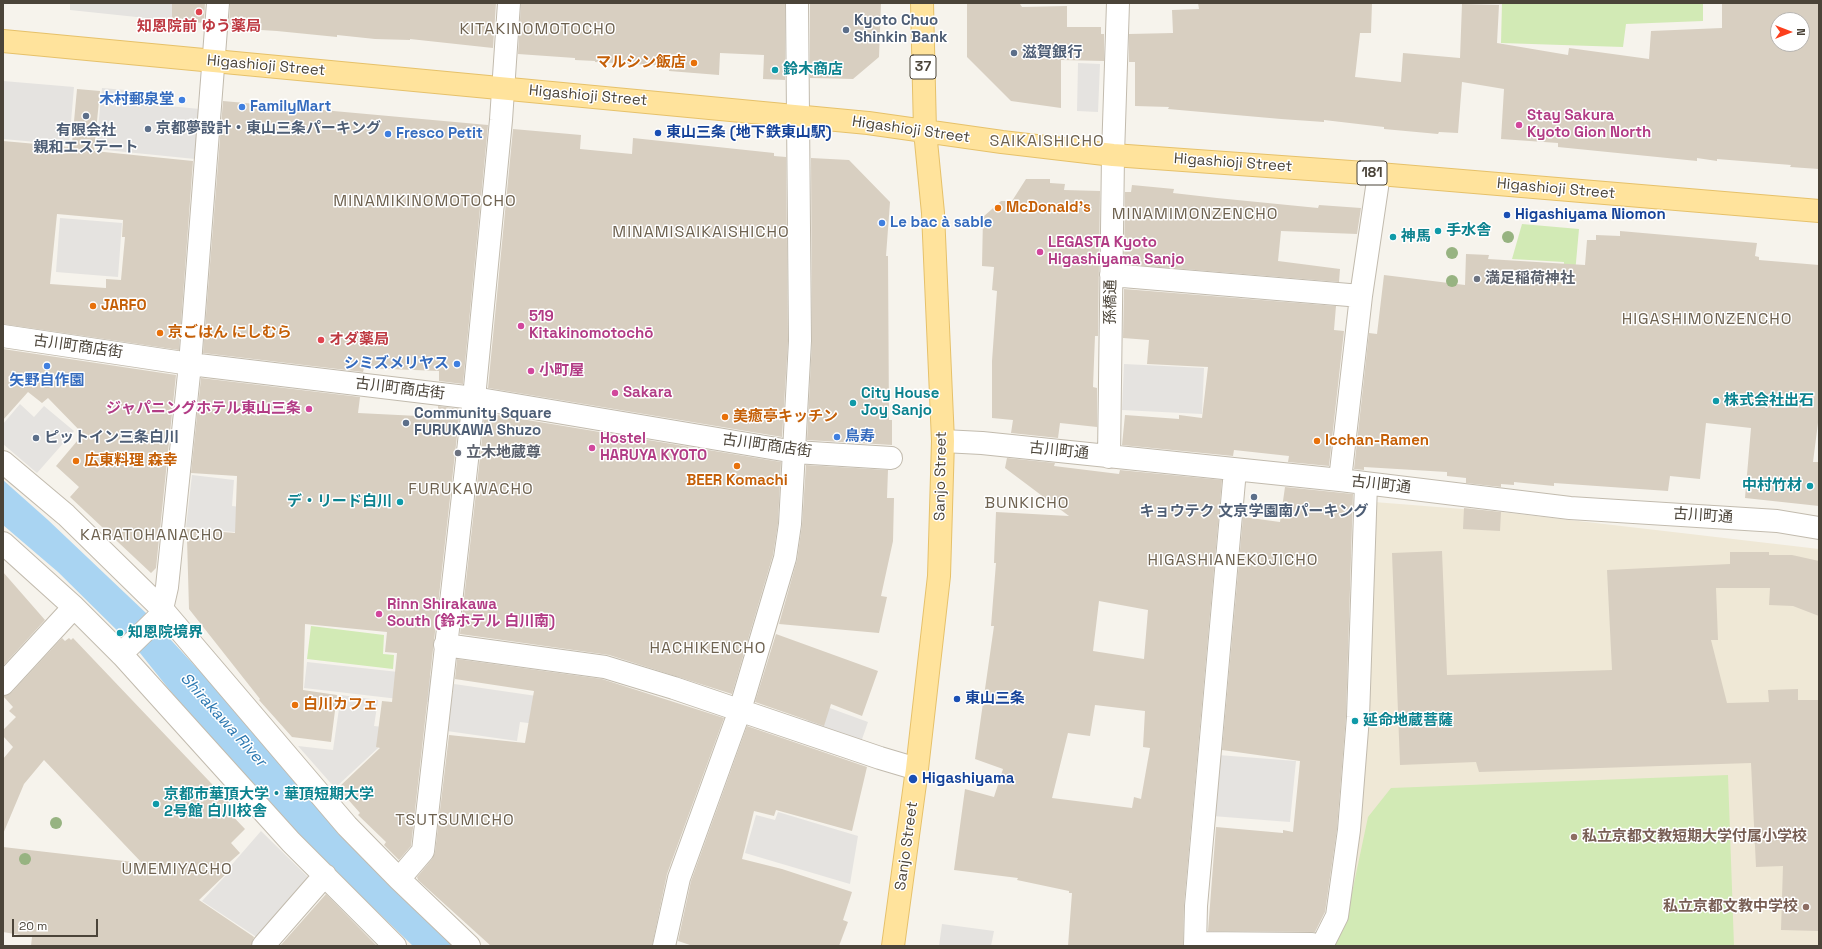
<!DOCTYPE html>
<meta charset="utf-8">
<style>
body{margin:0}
#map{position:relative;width:1822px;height:949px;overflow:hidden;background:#f6f3ec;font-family:"Space Grotesk",sans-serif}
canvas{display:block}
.frame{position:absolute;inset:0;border:4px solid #4b4439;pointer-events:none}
.north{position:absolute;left:1770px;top:12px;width:40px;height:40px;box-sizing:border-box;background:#fff;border:1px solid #b7b4b0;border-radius:50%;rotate:90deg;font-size:11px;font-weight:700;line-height:16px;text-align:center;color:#4b4439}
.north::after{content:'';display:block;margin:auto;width:14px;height:18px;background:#fc3f1d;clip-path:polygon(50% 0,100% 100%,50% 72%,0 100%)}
.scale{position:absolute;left:12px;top:919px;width:86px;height:18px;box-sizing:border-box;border:2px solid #4b4439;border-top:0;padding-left:5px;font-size:12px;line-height:14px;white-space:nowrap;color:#4b4439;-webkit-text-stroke:3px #fff;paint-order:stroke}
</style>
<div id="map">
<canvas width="1822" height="949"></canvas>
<div class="frame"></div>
<div class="north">N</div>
<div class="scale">20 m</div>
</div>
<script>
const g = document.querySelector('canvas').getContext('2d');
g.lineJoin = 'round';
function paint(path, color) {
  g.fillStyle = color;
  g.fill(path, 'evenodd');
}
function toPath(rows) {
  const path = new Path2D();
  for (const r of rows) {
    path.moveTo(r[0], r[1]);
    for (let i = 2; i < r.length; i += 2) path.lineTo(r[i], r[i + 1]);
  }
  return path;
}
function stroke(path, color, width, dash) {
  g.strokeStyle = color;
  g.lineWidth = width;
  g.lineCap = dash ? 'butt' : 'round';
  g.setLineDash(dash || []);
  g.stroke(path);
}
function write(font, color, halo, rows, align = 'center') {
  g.font = font + ' "Space Grotesk","Noto Sans JP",sans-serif';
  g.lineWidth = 3;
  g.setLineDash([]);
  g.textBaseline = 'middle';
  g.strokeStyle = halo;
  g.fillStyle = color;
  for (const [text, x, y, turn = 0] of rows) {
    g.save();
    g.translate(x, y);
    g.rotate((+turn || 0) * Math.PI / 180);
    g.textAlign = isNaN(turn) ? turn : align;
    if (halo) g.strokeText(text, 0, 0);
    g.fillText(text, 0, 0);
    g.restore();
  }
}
paint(toPath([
 [1374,502,1501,512,1819,549,1819,946,1327,946]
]), '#efe8d6');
paint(toPath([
 [1502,3,1703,3,1703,21,1626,24,1623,47,1501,43],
 [1522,224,1579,229,1569,340,1563,285,1564,262,1512,259],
 [311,626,384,635,383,654,394,655,393,669,307,659],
 [1728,775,1734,946,1334,946,1346,921,1368,817,1391,788]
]), '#d2eab5');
paint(toPath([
 [70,3,186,3,184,22,70,10],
 [1078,63,1100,64,1098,112,1077,111],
 [3,81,74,87,69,145,3,139],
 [102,88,149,92,148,104,200,109,195,159,96,149],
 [60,218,122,223,118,277,56,272],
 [1124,364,1204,368,1202,414,1122,410],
 [20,404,34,417,44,406,74,431,37,473,3,444,3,424],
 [192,475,234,480,232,506,312,514,310,540,186,527],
 [307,662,435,676,433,703,304,688],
 [454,684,557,699,553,726,520,722,517,741,447,731],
 [341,695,378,700,374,726,383,727,378,748,335,788,298,746,333,750],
 [805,699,868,722,860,745,806,725,810,713],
 [1218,755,1296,761,1290,822,1212,816],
 [778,812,858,836,850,884,745,853,756,815,775,820],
 [261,831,310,879,258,938,202,901,230,871,228,869],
 [942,924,994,931,991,946,939,946]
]), '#e5e3e0');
paint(toPath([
 [3,480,48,520,146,613,454,946,413,946,317,854,252,784,172,693,140,653,58,572,3,525]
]), '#a9d4f2');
paint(toPath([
 [172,3,205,3,204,23,172,20],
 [230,3,496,3,493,48,410,39,410,40,375,39,337,35,337,37,277,31,229,28],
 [521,3,785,3,785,80,763,79,764,55,720,53,719,75,669,71,669,66,595,62,595,61,575,60,575,58,518,54],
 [810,3,881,3,879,57,853,79,810,78],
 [1198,3,1372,3,1371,33,1360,33,1355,77,1401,82,1403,53,1460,58,1462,4,1499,5,1497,43,1568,55,1569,48,1649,59,1651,31,1722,28,1722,3,1819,3,1819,169,1790,167,1791,165,1717,159,1717,161,1697,158,1697,161,1558,147,1558,143,1501,139,1504,89,1462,82,1458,133,1439,132,1438,134,1384,129,1384,127,1324,120,1324,122,1281,119,1168,109,1169,107,1135,106,1135,62,1129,62,1129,34,1173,33,1172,10,1199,9],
 [1778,20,1802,20,1802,44,1778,44],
 [967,4,1020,4,1022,7,1067,6,1067,27,1101,27,1101,34,1104,34,1104,61,1061,60,1061,108,1011,101,967,57],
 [77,89,100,91,94,151,193,161,179,350,3,324,3,141,70,147,70,142,72,143],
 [57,214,123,220,122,237,125,237,121,280,106,279,106,288,50,284],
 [223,101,488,125,463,384,439,381,439,371,364,368,363,372,203,353],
 [513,129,581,135,580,149,632,154,633,138,774,153,774,156,786,157,788,341,782,437,488,388],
 [811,158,849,160,890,202,886,256,888,256,889,420,892,420,892,445,807,440,812,341],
 [1026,179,1050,179,1050,183,1065,184,1064,190,1100,191,1098,336,1095,336,1093,387,1097,388,1097,427,1060,423,1058,438,1011,433,1013,420,992,418,992,361,997,291,992,290,994,267,982,266,983,217,1001,201,1012,201],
 [1132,185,1174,189,1173,193,1217,198,1318,208,1319,205,1361,208,1357,234,1281,231,1278,261,1340,269,1339,282,1124,264,1125,192,1131,192],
 [1620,231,1757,243,1755,256,1759,257,1759,260,1819,265,1819,415,1813,462,1819,462,1819,506,1745,498,1751,428,1706,423,1700,479,1670,476,1668,491,1554,483,1554,486,1514,482,1514,485,1501,484,1501,487,1466,483,1466,478,1447,476,1447,472,1364,467,1364,470,1354,469,1369,333,1377,334,1384,275,1465,285,1466,254,1489,255,1488,259,1585,265,1587,240,1596,240,1596,235,1620,236],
 [1124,289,1336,306,1334,330,1344,331,1329,466,1288,462,1289,456,1234,450,1233,456,1122,445,1125,415,1179,419,1179,415,1202,418,1208,367,1147,364,1149,340,1123,338],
 [3,349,176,375,156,568,151,573,70,497,79,487,56,466,83,434,48,398,42,403,28,392,3,420],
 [201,378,360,397,358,413,438,417,438,406,460,409,411,846,399,860,384,845,386,842,358,815,360,813,338,788,380,748,376,747,382,701,392,702,397,653,385,652,387,632,305,624,303,690,337,695,331,742,292,737,259,700,260,699,189,609,187,538,184,540,186,529,235,533,237,476,191,473],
 [485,413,781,462,778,523,773,555,732,694,609,655,460,634],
 [1007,458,1055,463,1054,466,1119,474,1120,470,1222,480,1184,905,1183,946,1068,946,1072,893,1069,893,1069,891,1017,880,1018,878,954,870,965,789,994,797,1003,769,975,759,994,626,991,626,996,563,994,563,996,512,1069,516,1005,468],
 [1099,601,1148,610,1144,659,1093,651],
 [1095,705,1145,711,1143,747,1150,748,1141,799,1134,797,1132,808,1052,798,1068,733,1090,736],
 [806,465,888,470,887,498,894,498,893,541,881,596,887,597,879,633,779,624,797,560,802,525],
 [1285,487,1353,494,1346,716,1337,829,1325,912,1315,932,1208,931,1216,827,1283,833,1283,830,1293,832,1300,761,1222,750,1243,517,1280,522],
 [1464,508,1501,512,1500,531,1463,529],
 [1442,551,1447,675,1612,670,1607,570,1730,564,1730,552,1769,552,1769,555,1792,555,1819,561,1819,616,1793,606,1769,605,1770,588,1716,588,1718,640,1711,640,1727,703,1769,702,1768,690,1798,689,1798,700,1819,700,1819,931,1781,930,1783,866,1756,867,1751,763,1479,772,1476,762,1400,765,1392,553],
 [3,572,45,620,3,666],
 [776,634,878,671,862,716,831,704,824,726,755,702],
 [62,638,65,641,69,638,71,640,73,638,229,802,224,807,245,829,231,843,240,853,223,868,228,872,199,900,254,937,251,946,31,946,32,937,3,932,3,847,142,863,44,760,24,784,3,834,3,759,13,747,3,736,3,730,16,717,9,711,13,707,3,696,12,692],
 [457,659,602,679,724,718,667,874,652,946,491,946,418,880,417,877,432,859,435,852,449,735,525,743,534,691,455,679],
 [747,726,867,767,852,831,776,810,774,816,754,811,742,859,782,869,852,892,843,920,848,922,839,946,693,946,678,941,691,881],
 [326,894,377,946,280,946]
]), '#d8cfc1');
const minor = toPath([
 [1111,275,1361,296],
 [3,336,190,364,474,398,795,452,891,458],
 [943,441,982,443,1340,480,1570,508,1777,521,1819,528],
 [1109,457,1113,155,1118,3],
 [3,462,66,515,162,609,347,826,399,879,469,946],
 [1340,480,1361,296,1379,174],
 [3,543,74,607,123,656,291,842,395,946],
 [445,645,605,667,674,688,880,758,917,769],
 [121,654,158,618,162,609,167,587,190,364,218,3],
 [3,684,74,607],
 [399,879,423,851,474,398,501,120,509,3],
 [1195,943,1312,944,1317,946],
 [263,946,325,875],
 [664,946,679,878,740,710,785,558,790,524,800,341,797,3],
 [1195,946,1196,906,1235,470],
 [1322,946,1337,916,1349,830,1358,717,1366,484]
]);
const major = toPath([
 [3,41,868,123,1002,142,1113,155,1379,174,1819,211],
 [893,946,917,769,939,576,943,441,933,213,925,131,922,3]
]);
stroke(minor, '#c2bbae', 24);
stroke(major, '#e6c16a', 24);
stroke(minor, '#fff', 22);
stroke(major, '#ffe39c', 22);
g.fillStyle = '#97b381';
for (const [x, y] of [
 [1508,237],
 [1452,253],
 [1452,281],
 [56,823],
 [25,859]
]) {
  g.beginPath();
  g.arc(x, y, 6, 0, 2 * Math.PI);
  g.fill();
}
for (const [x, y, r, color] of [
 [199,12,4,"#e0444e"],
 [846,30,4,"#5c6f8a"],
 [1014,53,4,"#5c6f8a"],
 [694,63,4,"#e8710a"],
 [775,70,4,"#0f9aa8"],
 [182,100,4,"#3f7fe0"],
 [242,107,4,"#3f7fe0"],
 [86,116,4,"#5c6f8a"],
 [1519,125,4,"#d1479c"],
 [148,129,4,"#5c6f8a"],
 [658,133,4,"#1a4fb4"],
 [388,134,4,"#3f7fe0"],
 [998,208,4,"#e8710a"],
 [1507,215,4,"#1a4fb4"],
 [882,223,4,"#3f7fe0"],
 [1438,231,4,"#0f9aa8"],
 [1393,237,4,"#0f9aa8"],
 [1040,252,4,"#d1479c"],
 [1477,279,4,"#6b7280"],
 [93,306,4,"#e8710a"],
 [521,326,4,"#d1479c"],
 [160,333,4,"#e8710a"],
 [321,340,4,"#e0444e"],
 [457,364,4,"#3f7fe0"],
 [47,366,4,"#3f7fe0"],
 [531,371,4,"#d1479c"],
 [615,393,4,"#d1479c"],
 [1716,401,4,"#0f9aa8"],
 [853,403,4,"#0f9aa8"],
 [309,409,4,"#d1479c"],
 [725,417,4,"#e8710a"],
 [406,423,4,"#5c6f8a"],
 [837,437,4,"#3f7fe0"],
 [36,438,4,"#5c6f8a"],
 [1317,441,4,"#e8710a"],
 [592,448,4,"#d1479c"],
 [458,453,4,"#6b7280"],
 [76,461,4,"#e8710a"],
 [737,466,4,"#e8710a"],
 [1810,486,4,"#0f9aa8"],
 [1254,497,4,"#5c6f8a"],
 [400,502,4,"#0f9aa8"],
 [379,614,4,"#d1479c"],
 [120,633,4,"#0f9aa8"],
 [957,699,4,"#1a4fb4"],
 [295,705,4,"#e8710a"],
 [1355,721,4,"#0f9aa8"],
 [913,779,5,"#1a4fb4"],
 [156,804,4,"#0f9aa8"],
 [1574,837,4,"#8d6e63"],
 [1806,907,4,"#8d6e63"]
]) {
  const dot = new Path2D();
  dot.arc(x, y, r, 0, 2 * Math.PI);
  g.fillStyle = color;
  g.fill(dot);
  stroke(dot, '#fff', 1.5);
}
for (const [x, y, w] of [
 [923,67,26],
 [1372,173,30]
]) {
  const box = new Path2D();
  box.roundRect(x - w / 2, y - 12, w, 24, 3);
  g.fillStyle = '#fff';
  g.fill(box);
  stroke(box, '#4b4439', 1);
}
write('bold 14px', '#4b4439', null, [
 ["37",923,67],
 ["181",1372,173]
]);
write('bold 15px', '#4e5e75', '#fff', [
 ["Kyoto Chuo",854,21],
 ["Shinkin Bank",854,38],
 ["滋賀銀行",1022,53],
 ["京都夢設計・東山三条パーキング",156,129],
 ["有限会社",86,131,"center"],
 ["親和エステート",86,148,"center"],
 ["Community Square",414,414],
 ["FURUKAWA Shuzo",414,431],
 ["ピットイン三条白川",44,438],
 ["キョウテク 文京学園南パーキング",1254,512,"center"]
], 'left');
write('bold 15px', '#be3a42', '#fff', [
 ["知恩院前 ゆう薬局",199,27],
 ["オダ薬局",329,340,"left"]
]);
write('bold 15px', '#c56008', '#fff', [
 ["マルシン飯店",686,63,"right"],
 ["McDonald's",1006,208],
 ["JARFO",101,306],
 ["京ごはん にしむら",168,333],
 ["美癒亭キッチン",733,417],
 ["Icchan-Ramen",1325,441],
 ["広東料理 森幸",84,461],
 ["BEER Komachi",737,481,"center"],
 ["白川カフェ",303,705]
], 'left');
write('15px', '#4b4439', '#fff', [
 ["Higashioji Street",266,66,5],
 ["Higashioji Street",588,96,5],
 ["Higashioji Street",911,130,8],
 ["Higashioji Street",1233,163,4],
 ["Higashioji Street",1556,189,5],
 ["孫橋通",1111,302,-89],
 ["古川町商店街",78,347,8],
 ["古川町商店街",400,389,7],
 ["古川町商店街",767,446,8],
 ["古川町通",1059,451,6],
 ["Sanjo Street",941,476,-89],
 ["古川町通",1381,485,7],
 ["古川町通",1703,516,4],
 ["Sanjo Street",907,846,-82]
]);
write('bold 15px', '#0d838f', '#fff', [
 ["鈴木商店",783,70],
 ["手水舎",1446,231],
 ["神馬",1401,237],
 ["City House",861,394],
 ["Joy Sanjo",861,411],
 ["株式会社出石",1724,401],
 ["中村竹材",1802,486,"right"],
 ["デ・リード白川",392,502,"right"],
 ["知恩院境界",128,633],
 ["延命地蔵菩薩",1363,721],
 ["京都市華頂大学・華頂短期大学",164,795],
 ["2号館 白川校舎",164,812]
], 'left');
write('bold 15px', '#366cbe', '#fff', [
 ["木村郵泉堂",174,100,"right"],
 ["FamilyMart",250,107],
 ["Fresco Petit",396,134],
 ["Le bac à sable",890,223],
 ["シミズメリヤス",449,364,"right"],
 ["矢野自作園",47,381,"center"],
 ["鳥寿",845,437]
], 'left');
write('bold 15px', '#b23c85', '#fff', [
 ["Stay Sakura",1527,116],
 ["Kyoto Gion North",1527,133],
 ["LEGASTA Kyoto",1048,243],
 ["Higashiyama Sanjo",1048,260],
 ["519",529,317],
 ["Kitakinomotochō",529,334],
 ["小町屋",539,371],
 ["Sakara",623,393],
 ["ジャパニングホテル東山三条",301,409,"right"],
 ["Hostel",600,439],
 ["HARUYA KYOTO",600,456],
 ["Rinn Shirakawa",387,605],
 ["South (鈴ホテル 白川南)",387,622]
], 'left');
write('bold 15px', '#164399', '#fff', [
 ["東山三条 (地下鉄東山駅)",666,133],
 ["Higashiyama Niomon",1515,215],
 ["東山三条",965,699],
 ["Higashiyama",922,779]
], 'left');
write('bold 15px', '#5b616d', '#fff', [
 ["満足稲荷神社",1485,279],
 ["立木地蔵尊",466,453]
], 'left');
write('bold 15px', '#785e54', '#fff', [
 ["私立京都文教短期大学付属小学校",1582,837],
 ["私立京都文教中学校",1798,907,"right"]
], 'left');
g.letterSpacing = '1px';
write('16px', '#6e6250', '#fff', [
 ["KITAKINOMOTOCHO",538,30],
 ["SAIKAISHICHO",1047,142],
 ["MINAMIKINOMOTOCHO",425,202],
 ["MINAMIMONZENCHO",1195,215],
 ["MINAMISAIKAISHICHO",701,233],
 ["HIGASHIMONZENCHO",1707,320],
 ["FURUKAWACHO",471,490],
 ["BUNKICHO",1027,504],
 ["KARATOHANACHO",152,536],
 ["HIGASHIANEKOJICHO",1233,561],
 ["HACHIKENCHO",708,649],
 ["TSUTSUMICHO",455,821],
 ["UMEMIYACHO",177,870]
]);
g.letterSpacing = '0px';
write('italic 16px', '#2e7ab2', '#fff', [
 ["Shirakawa River",223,720,48]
]);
</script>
